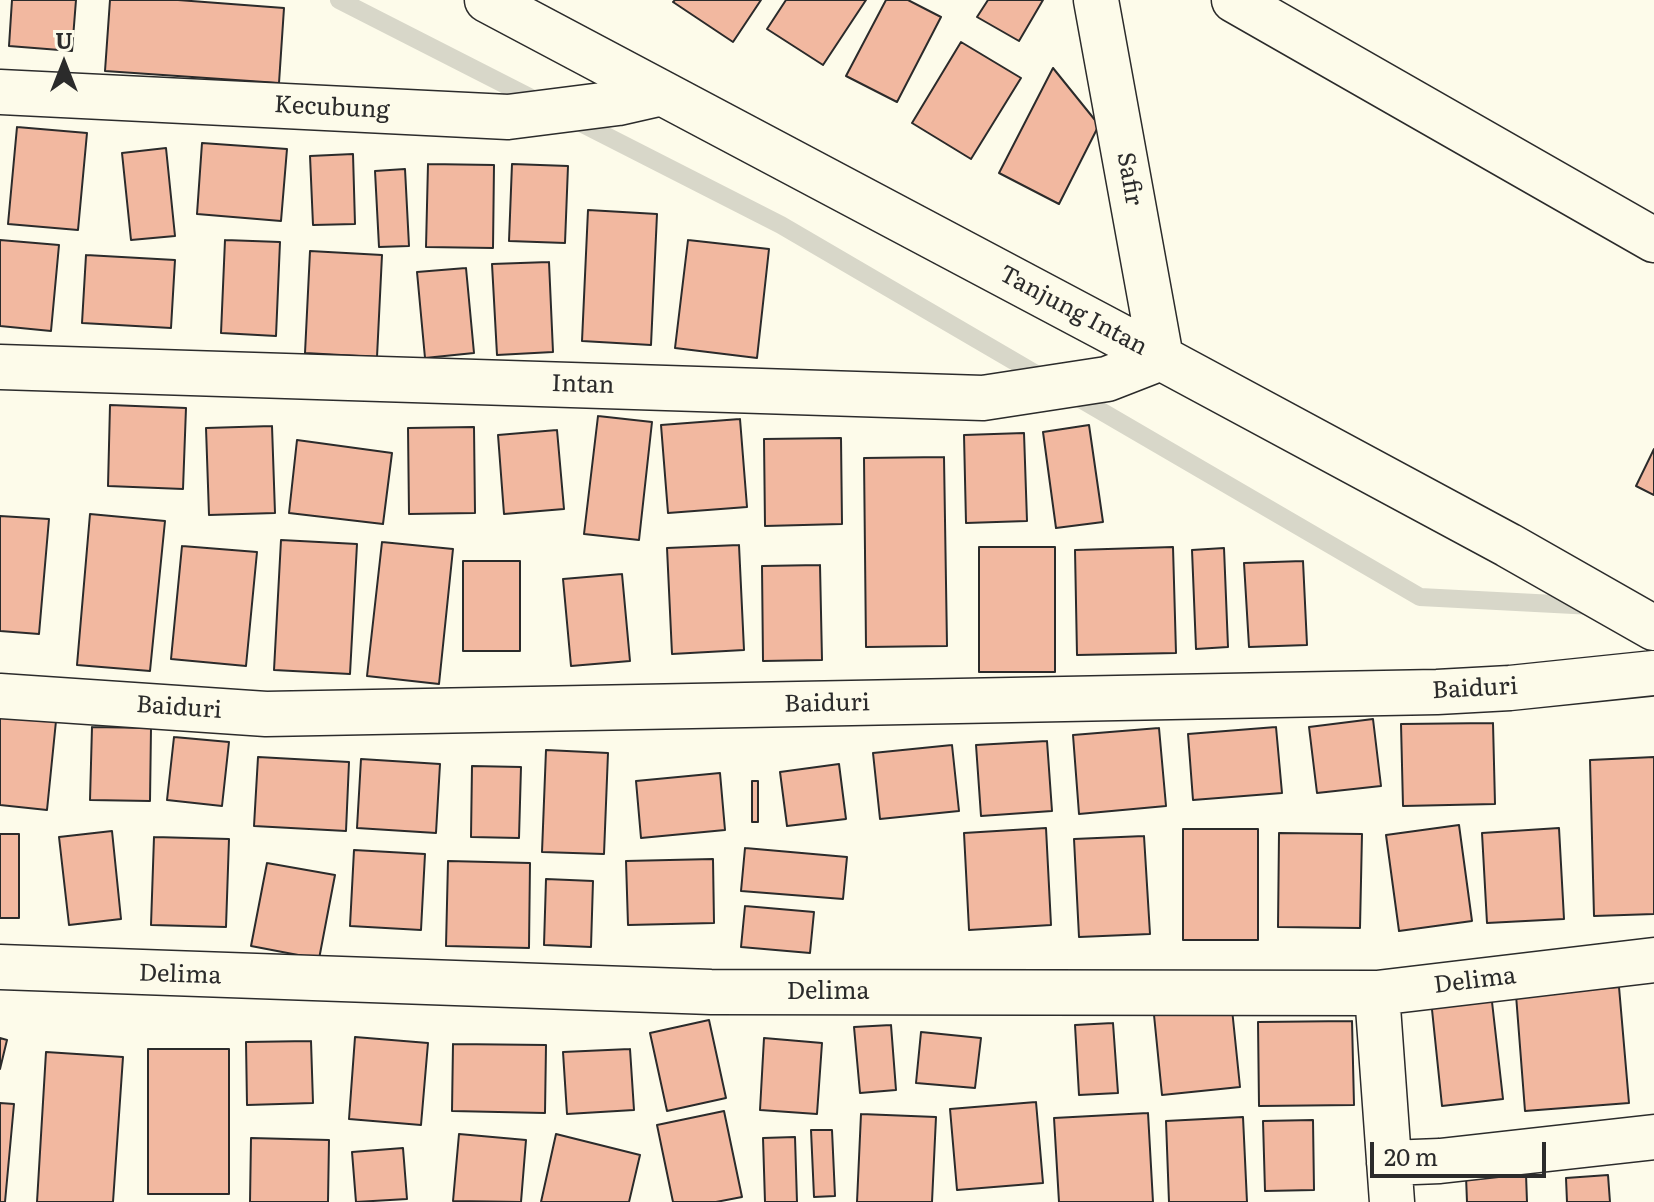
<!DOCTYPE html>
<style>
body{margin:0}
#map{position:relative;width:1654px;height:1202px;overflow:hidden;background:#fdfbea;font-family:Literata,serif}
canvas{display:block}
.north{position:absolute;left:24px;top:24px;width:80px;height:80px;-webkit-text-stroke:6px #fdfbea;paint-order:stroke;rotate:0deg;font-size:22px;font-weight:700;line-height:32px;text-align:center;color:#2b2b2b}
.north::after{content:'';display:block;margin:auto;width:28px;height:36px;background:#2b2b2b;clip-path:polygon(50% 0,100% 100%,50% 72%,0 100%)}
.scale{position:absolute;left:1370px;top:1142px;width:176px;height:36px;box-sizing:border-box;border:4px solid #2b2b2b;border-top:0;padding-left:10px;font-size:24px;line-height:28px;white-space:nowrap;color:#2b2b2b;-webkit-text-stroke:6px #fdfbea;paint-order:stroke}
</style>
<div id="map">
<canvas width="1654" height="1202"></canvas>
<div class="north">U</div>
<div class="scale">20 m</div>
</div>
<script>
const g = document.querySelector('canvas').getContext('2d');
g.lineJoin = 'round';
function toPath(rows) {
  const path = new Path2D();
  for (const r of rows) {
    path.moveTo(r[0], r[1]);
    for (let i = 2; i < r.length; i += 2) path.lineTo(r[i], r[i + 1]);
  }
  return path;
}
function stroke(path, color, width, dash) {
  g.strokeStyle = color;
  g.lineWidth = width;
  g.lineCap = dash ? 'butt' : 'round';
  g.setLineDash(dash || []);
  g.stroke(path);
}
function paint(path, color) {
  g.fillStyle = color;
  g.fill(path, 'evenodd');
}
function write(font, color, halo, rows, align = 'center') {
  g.font = font + ' Literata,serif';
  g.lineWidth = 6;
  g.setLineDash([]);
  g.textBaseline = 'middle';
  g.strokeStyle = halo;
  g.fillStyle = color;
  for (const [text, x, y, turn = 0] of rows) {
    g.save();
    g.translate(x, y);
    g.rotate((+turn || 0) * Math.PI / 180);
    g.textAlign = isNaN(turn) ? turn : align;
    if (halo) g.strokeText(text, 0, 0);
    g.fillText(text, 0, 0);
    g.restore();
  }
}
stroke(toPath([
 [339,0,543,104],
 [569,117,781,225,1048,381],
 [1070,393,1420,597,1593,606]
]), '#d8d7c9', 18);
const building = toPath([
 [12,0,76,0,72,51,9,46,12,0],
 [110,0,178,0,284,8,279,83,105,71,110,0],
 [675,0,761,0,733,42,673,2,675,0],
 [786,0,866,0,823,65,767,29,786,0],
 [886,0,908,0,941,17,897,102,846,76,886,0],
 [988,0,1043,0,1019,41,977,17,988,0],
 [961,42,1021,78,971,159,912,123,961,42],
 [1053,68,1099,125,1059,204,999,173,1053,68],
 [17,127,87,133,78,230,8,224,17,127],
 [202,143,287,149,281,221,197,214,202,143],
 [166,148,175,236,131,240,122,153,166,148],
 [353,154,355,224,313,225,310,156,353,154],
 [428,164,494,165,493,248,426,247,428,164],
 [512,164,568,166,565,243,509,241,512,164],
 [405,169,409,246,379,247,375,171,405,169],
 [588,210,657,214,651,345,582,341,588,210],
 [0,240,59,245,51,331,0,326,0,240],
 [225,240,280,242,276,336,221,333,225,240],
 [688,240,769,249,757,358,675,348,688,240],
 [310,251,382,255,377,357,305,353,310,251],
 [86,255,175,260,171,328,82,323,86,255],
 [549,262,553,352,497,355,492,264,549,262],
 [466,268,474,353,425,358,417,272,466,268],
 [110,405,186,408,183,489,108,486,110,405],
 [598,416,652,422,639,540,584,534,598,416],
 [740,419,747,507,668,513,661,425,740,419],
 [1089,425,1103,522,1056,528,1043,432,1089,425],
 [272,426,275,513,209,515,206,428,272,426],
 [474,427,475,513,409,514,408,428,474,427],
 [557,430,564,509,504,514,498,435,557,430],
 [1024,433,1027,521,966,523,964,435,1024,433],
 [841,438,842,524,765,526,764,439,841,438],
 [297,440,392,453,383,524,289,513,297,440],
 [1654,449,1654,495,1636,486,1654,449],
 [944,457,947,646,866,647,864,458,944,457],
 [90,514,165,521,150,671,77,665,90,514],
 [0,516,49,519,39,634,0,631,0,516],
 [281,540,357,544,350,674,274,670,281,540],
 [382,542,453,549,439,684,367,676,382,542],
 [739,545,744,650,672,654,667,548,739,545],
 [182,546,257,552,246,666,171,659,182,546],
 [979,547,1055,547,1055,672,979,672,979,547],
 [1173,547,1176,653,1077,655,1075,550,1173,547],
 [1224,548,1228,647,1196,649,1192,550,1224,548],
 [463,561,520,561,520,651,463,651,463,561],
 [1303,561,1307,645,1249,647,1244,563,1303,561],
 [820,565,822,660,763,661,762,566,820,565],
 [622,574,630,661,571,666,563,579,622,574],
 [0,715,56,721,47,810,0,805,0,715],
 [1373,719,1381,786,1317,793,1309,727,1373,719],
 [1493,723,1495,804,1403,806,1401,724,1493,723],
 [92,727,151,728,150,801,90,800,92,727],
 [1276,727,1282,793,1193,800,1188,734,1276,727],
 [1159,728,1166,806,1079,814,1073,735,1159,728],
 [174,737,229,742,222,806,167,800,174,737],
 [1047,741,1052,811,981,816,976,745,1047,741],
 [952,745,959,811,880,819,873,753,952,745],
 [546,750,608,753,604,854,542,852,546,750],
 [258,757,349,762,346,831,254,826,258,757],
 [1654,757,1654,914,1594,916,1590,760,1654,757],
 [361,759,440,764,436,833,357,828,361,759],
 [839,764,846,819,787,826,780,772,839,764],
 [472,766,521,767,519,838,471,837,472,766],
 [720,773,725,830,641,838,636,781,720,773],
 [752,781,758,781,758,822,752,822,752,781],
 [1459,825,1472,921,1399,931,1386,835,1459,825],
 [1046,828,1051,925,969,930,964,833,1046,828],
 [1559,828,1564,919,1487,923,1482,833,1559,828],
 [1183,829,1258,829,1258,940,1183,940,1183,829],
 [112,831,121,919,69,925,59,837,112,831],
 [1279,833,1362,834,1360,928,1278,927,1279,833],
 [0,834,19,834,19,918,0,918,0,834],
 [1144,836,1150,934,1079,937,1074,839,1144,836],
 [154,837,229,839,226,927,151,925,154,837],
 [745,848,847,857,843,899,741,891,745,848],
 [354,850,425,854,421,930,350,926,354,850],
 [713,859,714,923,628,925,626,861,713,859],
 [448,861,530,863,529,948,446,946,448,861],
 [267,863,335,875,319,959,251,946,267,863],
 [546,879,593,881,591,947,544,945,546,879],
 [745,906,814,912,810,953,741,947,745,906],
 [1619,987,1629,1103,1525,1111,1516,995,1619,987],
 [1491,993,1503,1099,1442,1106,1431,1000,1491,993],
 [1232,1009,1240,1087,1162,1095,1154,1015,1232,1009],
 [709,1020,726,1098,667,1111,650,1033,709,1020],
 [1352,1021,1354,1105,1259,1106,1258,1022,1352,1021],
 [1113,1023,1118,1093,1079,1095,1075,1025,1113,1023],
 [891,1025,896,1090,860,1093,854,1027,891,1025],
 [921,1032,981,1038,975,1088,916,1083,921,1032],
 [355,1037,428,1043,421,1125,349,1119,355,1037],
 [0,1038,7,1040,0,1069,0,1038],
 [764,1038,822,1043,817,1114,760,1110,764,1038],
 [311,1041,313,1103,247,1105,246,1042,311,1041],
 [453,1044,546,1045,545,1113,452,1111,453,1044],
 [148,1049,229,1049,229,1194,148,1194,148,1049],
 [630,1049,634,1110,567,1114,563,1052,630,1049],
 [46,1052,123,1057,113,1202,37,1202,46,1052],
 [1036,1102,1043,1183,957,1190,950,1109,1036,1102],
 [0,1103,14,1104,5,1202,0,1202,0,1103],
 [724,1111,742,1197,716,1202,673,1202,657,1125,724,1111],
 [1148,1113,1153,1202,1059,1202,1054,1118,1148,1113],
 [861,1114,936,1117,932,1202,857,1202,861,1114],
 [1243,1117,1247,1202,1169,1202,1166,1121,1243,1117],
 [1313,1120,1314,1190,1265,1191,1263,1121,1313,1120],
 [811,1130,832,1130,835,1196,814,1197,811,1130],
 [459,1134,526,1140,521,1202,453,1201,459,1134],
 [556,1134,640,1155,629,1202,541,1202,556,1134],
 [795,1137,797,1202,765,1202,763,1138,795,1137],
 [251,1138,329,1140,328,1202,250,1202,251,1138],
 [403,1148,407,1199,356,1202,352,1152,403,1148],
 [1526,1174,1527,1202,1467,1202,1466,1176,1526,1174],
 [1608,1175,1610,1202,1567,1202,1566,1178,1608,1175]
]);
paint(building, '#f2b8a0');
stroke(building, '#2b2b2b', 2);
const minor = toPath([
 [487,0,1161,358,1508,545,1654,628],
 [1234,0,1654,240],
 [0,92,508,117,618,103,662,93],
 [0,367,983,398,1107,379,1161,358,1096,0],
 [0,696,266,714,1437,692,1510,688,1654,673],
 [0,967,711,992,1377,993,1654,960],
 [1377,993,1392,1202],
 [1389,1163,1440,1161,1654,1137]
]);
stroke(minor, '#2b2b2b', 47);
stroke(minor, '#fdfbea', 44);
write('24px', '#2b2b2b', '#fdfbea', [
 ["Kecubung",332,108,3],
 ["Safir",1129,179,80],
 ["Tanjung Intan",1073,311,28],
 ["Intan",583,385,2],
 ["Baiduri",1475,689,-3],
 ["Baiduri",827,704,-1],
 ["Baiduri",179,708,4],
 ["Delima",180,975,2],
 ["Delima",1475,981,-7],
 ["Delima",828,992]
]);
</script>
